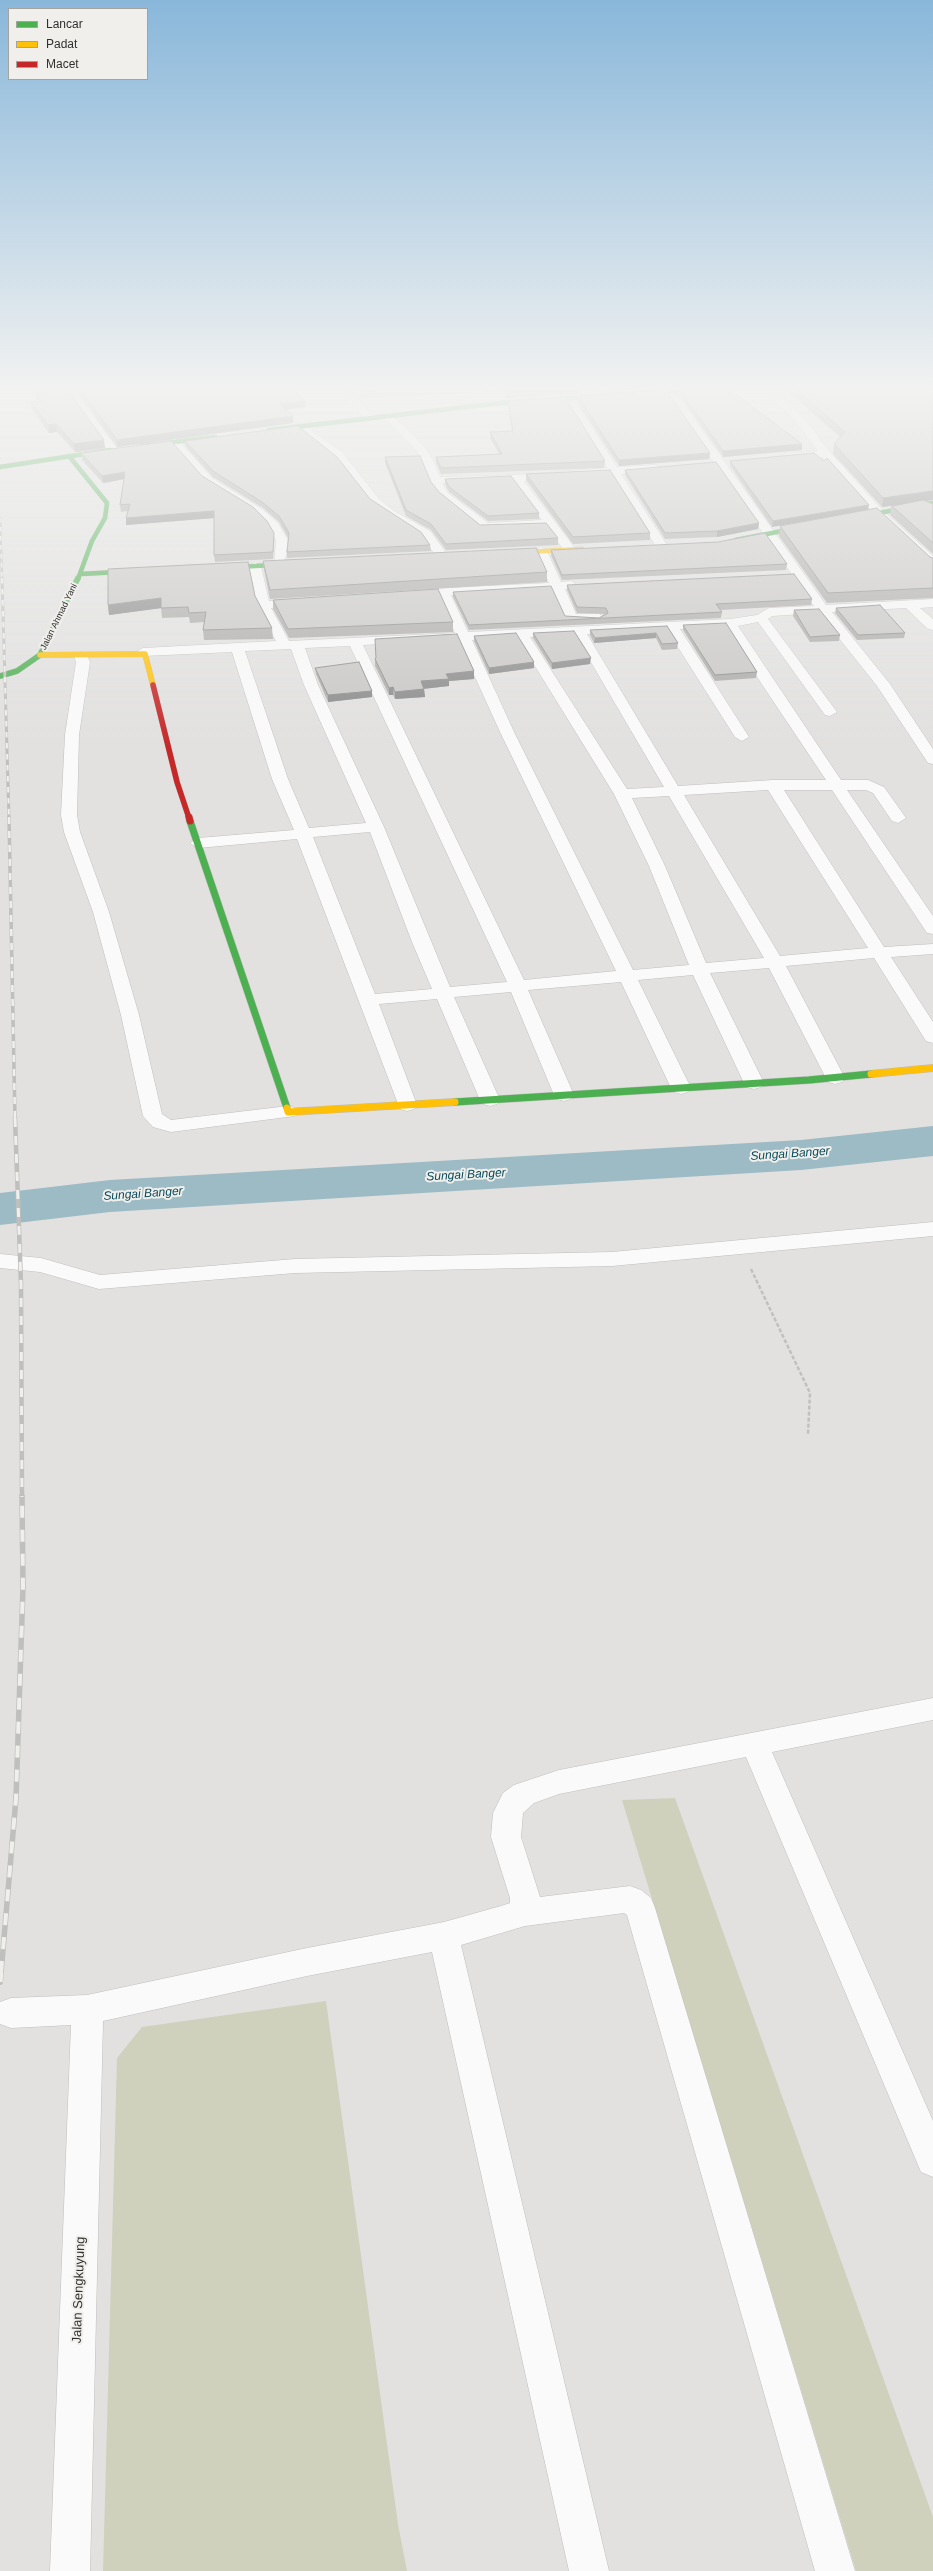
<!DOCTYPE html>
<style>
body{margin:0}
#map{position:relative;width:933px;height:2571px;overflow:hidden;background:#e2e1e0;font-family:Helvetica,sans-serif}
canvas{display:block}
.legend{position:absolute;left:8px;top:8px;width:140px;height:72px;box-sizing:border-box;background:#f0efec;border:1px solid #a3a3a0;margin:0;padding:5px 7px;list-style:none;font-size:12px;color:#30302f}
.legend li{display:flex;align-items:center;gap:8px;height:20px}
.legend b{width:20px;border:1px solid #a3a3a0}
</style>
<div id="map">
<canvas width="933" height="2571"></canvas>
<ul class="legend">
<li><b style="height:5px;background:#4caf50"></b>Lancar</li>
<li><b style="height:5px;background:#ffc107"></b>Padat</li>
<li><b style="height:5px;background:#c62828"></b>Macet</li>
</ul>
</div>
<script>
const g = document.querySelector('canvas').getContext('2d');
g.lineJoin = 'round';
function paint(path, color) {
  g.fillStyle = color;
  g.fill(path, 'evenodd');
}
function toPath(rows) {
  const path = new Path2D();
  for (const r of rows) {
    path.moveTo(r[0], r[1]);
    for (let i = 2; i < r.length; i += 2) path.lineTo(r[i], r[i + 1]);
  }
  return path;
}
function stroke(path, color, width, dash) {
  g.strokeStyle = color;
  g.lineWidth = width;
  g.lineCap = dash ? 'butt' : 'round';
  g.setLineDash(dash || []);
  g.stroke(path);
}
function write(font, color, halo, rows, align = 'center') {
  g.font = font + ' Helvetica,sans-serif';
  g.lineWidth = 4;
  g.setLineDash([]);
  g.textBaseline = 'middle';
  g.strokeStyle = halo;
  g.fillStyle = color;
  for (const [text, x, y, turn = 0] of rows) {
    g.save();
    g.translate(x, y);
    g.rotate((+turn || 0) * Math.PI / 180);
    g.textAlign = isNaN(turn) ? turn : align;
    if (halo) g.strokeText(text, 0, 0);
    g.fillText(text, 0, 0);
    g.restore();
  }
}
paint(toPath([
 [675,1798,933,2517,933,2571,856,2571,622,1800],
 [326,2001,398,2524,407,2571,103,2571,117,2058,142,2027]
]), '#cfd1bc');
paint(toPath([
 [933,1126,933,1156,801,1170,110,1212,0,1225,0,1193,110,1180,801,1140,933,1126]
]), '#9cbbc5');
const street = toPath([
 [63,388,73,388,118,450,117,452,109,452,63,388],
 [337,388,348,388,373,415,373,419,365,419,337,388],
 [579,388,591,388,600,396,591,398,579,388],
 [668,388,673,389,826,605,933,599,933,607,920,608,933,619,933,630,928,629,906,608,832,612,890,684,933,749,933,764,928,763,877,686,819,613,772,616,768,619,837,712,830,716,825,715,758,622,738,626,841,780,868,780,884,787,906,818,898,823,892,821,873,793,866,790,847,790,933,916,933,934,927,933,832,790,784,790,884,947,933,944,933,954,891,957,933,1022,933,1043,926,1041,874,958,786,966,845,1078,842,1082,835,1084,828,1082,769,968,710,973,764,1083,761,1087,754,1089,747,1087,744,1083,693,975,638,980,691,1088,688,1092,681,1094,674,1092,671,1088,621,982,528,990,574,1095,571,1099,564,1101,557,1099,554,1095,511,992,454,997,500,1100,497,1104,490,1106,483,1104,480,1100,437,999,379,1004,417,1105,414,1109,407,1111,400,1109,297,839,198,848,190,843,198,838,294,830,272,779,232,652,143,656,136,652,143,648,276,641,257,605,249,566,255,562,261,566,269,601,302,599,308,603,302,607,271,608,289,641,455,633,438,595,426,595,424,592,426,589,549,583,535,551,541,547,547,551,561,582,571,581,577,585,575,588,565,589,576,614,599,614,606,618,604,621,566,621,552,590,451,595,468,632,730,619,757,615,769,608,814,606,664,391,668,388],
 [726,627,761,683,826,780,773,780,678,786,587,634,667,630,735,737,742,741,749,737,680,629,726,627],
 [575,635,664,787,627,789,530,637,575,635],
 [517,637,614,794,649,866,689,965,633,970,515,734,472,640,517,637],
 [458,640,501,734,616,971,524,980,363,645,458,640],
 [350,646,507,982,450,987,384,827,318,685,305,648,350,646],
 [291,649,304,685,366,823,309,828,288,779,245,651,291,649],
 [768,790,868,948,780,956,684,795,768,790],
 [669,796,764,958,706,963,665,866,632,798,669,796],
 [370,832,412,942,432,989,375,994,313,837,370,832],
 [763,388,774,388,803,417,829,451,883,511,933,556,933,567,929,566,875,515,822,457,781,459,780,457,785,454,818,451,795,421,763,388],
 [568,395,573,398,617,467,655,465,661,468,655,471,621,474,667,545,665,548,657,548,611,474,524,481,574,547,574,553,566,553,547,527,481,530,440,497,432,487,417,451,381,415,390,413,425,447,433,460,440,477,516,475,607,468,563,398,568,395],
 [513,481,542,520,488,523,448,493,442,483,513,481],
 [301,423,342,452,379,499,394,511,430,531,449,557,447,560,439,560,422,537,386,515,371,503,334,456,297,428,296,426,301,423],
 [174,439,178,440,212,478,262,509,278,523,288,540,284,568,280,569,274,565,276,540,269,527,254,513,204,482,169,442,174,439],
 [81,652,86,653,90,662,79,735,77,815,80,832,109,912,139,1015,162,1114,171,1120,288,1106,295,1108,298,1112,295,1116,171,1132,153,1127,143,1116,121,1015,93,912,64,832,61,815,65,735,76,662,74,656,81,652],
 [933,1222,933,1236,612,1266,295,1273,99,1289,40,1272,0,1268,0,1254,41,1258,100,1275,295,1259,612,1252,933,1222],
 [933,1698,933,1720,772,1752,933,2121,933,2177,921,2172,746,1757,559,1794,534,1803,523,1813,521,1837,540,1897,630,1886,641,1890,651,1898,655,1908,855,2571,815,2571,627,1915,624,1913,525,1926,461,1945,609,2571,569,2571,432,1952,307,1976,103,2021,90,2571,50,2571,71,2025,11,2028,0,2024,0,2002,11,1998,87,1995,307,1948,444,1922,501,1906,510,1903,510,1898,491,1837,493,1813,503,1793,514,1785,559,1770,933,1698]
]);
const fastFar2 = toPath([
 [269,430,500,403,714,388],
 [142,446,215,437],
 [69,456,107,503,105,518,92,541,78,579],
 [0,467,110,450],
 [852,518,933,503],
 [736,540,808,526],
 [219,568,292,564],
 [80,574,138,571]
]);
const fastFar1 = toPath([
 [0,676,17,671,40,655,78,578]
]);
const fast = toPath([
 [190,821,287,1108],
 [455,1102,809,1080,871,1074]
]);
const slowFar2 = toPath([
 [508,553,582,549]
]);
const slowFar1 = toPath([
 [40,655,145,654,153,685]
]);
const slow = toPath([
 [871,1074,933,1068],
 [287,1108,288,1112,455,1102]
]);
const jamFar1 = toPath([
 [153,685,177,782,189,818]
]);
const jam = toPath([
 [189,817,190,821]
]);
stroke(street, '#bfbebd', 1);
stroke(fastFar2, '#bfbebd', 5);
stroke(fastFar1, '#bfbebd', 6);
stroke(fast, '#bfbebd', 8);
stroke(slowFar2, '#bfbebd', 5);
stroke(slowFar1, '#bfbebd', 6);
stroke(slow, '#bfbebd', 8);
stroke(jamFar1, '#bfbebd', 6);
stroke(jam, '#bfbebd', 8);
stroke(toPath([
 [751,1269,810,1393,808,1434]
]), '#c0c0bf', 2.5, [4, 2]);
paint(street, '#fbfafa');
stroke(fastFar2, '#4caf50', 4.5);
stroke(fastFar1, '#4caf50', 5.5);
stroke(fast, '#4caf50', 7);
stroke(slowFar2, '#ffc107', 4.5);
stroke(slowFar1, '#ffc107', 5.5);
stroke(slow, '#ffc107', 7);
stroke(jamFar1, '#c62828', 5.5);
stroke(jam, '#c62828', 7);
const railFar5 = toPath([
 [0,518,2,579]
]);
const railFar4 = toPath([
 [2,578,9,818]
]);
const railFar3 = toPath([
 [9,817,15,1119]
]);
const railFar2 = toPath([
 [15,1118,21,1284,22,1497]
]);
const railFar1 = toPath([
 [1,1973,16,1798,23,1587,22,1496]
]);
const rail = toPath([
 [0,1982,1,1972]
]);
stroke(railFar5, '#bfbfbe', 2.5);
stroke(railFar4, '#bfbfbe', 3);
stroke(railFar3, '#bfbfbe', 3.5);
stroke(railFar2, '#bfbfbe', 4.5);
stroke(railFar1, '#bfbfbe', 5.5);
stroke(rail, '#bfbfbe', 6);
stroke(railFar5, '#f0efec', 1.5, [4.5]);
stroke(railFar4, '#f0efec', 2, [5.5]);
stroke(railFar3, '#f0efec', 2.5, [7]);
stroke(railFar2, '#f0efec', 3, [9]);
stroke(railFar1, '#f0efec', 4, [12]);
stroke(rail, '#f0efec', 5, [14]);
paint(toPath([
 [78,388,292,388,306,407,286,410,293,423,117,447,78,393],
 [360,388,582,388,582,393,506,398,505,391,360,398],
 [593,388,670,388,597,392],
 [784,388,933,388,933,500,926,501,933,504,933,554,890,515,891,506,882,507,833,454,834,444,840,437],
 [34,389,105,448,75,452,57,432,49,433,32,410,31,402,38,401,35,397],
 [679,389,802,450,723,457,679,395],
 [578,396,710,453,709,459,619,466,577,402],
 [508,401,605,461,604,468,441,474,436,463,436,457,499,454,490,438,490,432,512,431,508,407],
 [185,441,370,499,430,545,431,551,287,558,287,552,288,538,279,522,263,508,213,477,185,446],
 [81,453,202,476,274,540,273,559,215,562,214,555,214,518,126,525,128,511,121,512,120,505,124,479,103,483,82,460],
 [814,453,772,527,730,466,730,461],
 [385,457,431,482,439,492,480,525,558,538,558,545,446,550,431,530,406,516,385,463],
 [625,470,759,523,758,529,717,537,665,539,625,475],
 [526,474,650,533,650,540,573,544,526,480],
 [445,479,539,513,539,519,488,521,449,492,445,484],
 [780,526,933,558,933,598,827,603,779,536],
 [551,550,787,564,786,570,562,580,551,556],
 [263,561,547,572,547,582,270,599,264,570],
 [567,585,812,599,811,605,720,610,722,612,721,618,469,630,453,597,453,592,565,616,599,618,605,614,577,613,567,590],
 [255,596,272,628,273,639,204,640,203,630,204,622,190,623,189,617,162,618,161,608,109,615,108,605],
 [273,600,453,622,453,632,289,638,273,609],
 [836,608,905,633,904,638,857,640,835,613],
 [794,610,840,635,839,641,810,642,793,616],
 [683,625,757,672,756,678,715,681,683,630],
 [667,626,678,643,677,649,662,650,656,638,594,643,590,635,590,630],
 [533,633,590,664,552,669,533,638],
 [474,636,534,668,489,674,474,641],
 [375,639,474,671,474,679,449,681,449,686,424,689,425,697,395,699,393,695,389,695,375,666,375,659,376,659],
 [315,668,372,691,372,697,328,702,316,674]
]), '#acabaa');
paint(toPath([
 [548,388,582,388,582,393,506,398,506,391],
 [305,401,306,407,279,410,279,404],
 [293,416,293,423,117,447,117,440],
 [56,424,57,432,49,433,48,425],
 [104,440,105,448,75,452,74,444],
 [802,444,802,450,723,457,723,451],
 [710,453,709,459,619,466,619,460],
 [125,472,125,479,103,483,102,476],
 [933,491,933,500,882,507,883,498],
 [869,505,868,510,772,527,773,521],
 [214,511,215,518,126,525,126,518],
 [759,523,758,529,717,537,717,531],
 [161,598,162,608,109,615,108,605],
 [656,633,656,638,594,643,595,638],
 [591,658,590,664,552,669,552,663],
 [534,662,534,668,489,674,489,668],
 [474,671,474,679,449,681,449,686,421,689,421,681,446,674],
 [393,687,393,695,389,695,389,688],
 [424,689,425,697,395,699,395,692],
 [372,691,372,697,328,702,328,695]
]), '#8c8b8b');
const building = toPath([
 [47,388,66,388,104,440,74,444,56,424,48,425,31,402,42,401,34,389,47,388],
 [79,388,292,388,305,401,279,404,293,416,117,440,79,388],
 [360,388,426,388,360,392,360,388],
 [505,388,548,388,506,391,505,388],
 [688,388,727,388,802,444,723,451,679,389,688,388],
 [795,388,933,388,933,491,883,498,834,444,845,432,795,388],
 [666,390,710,453,619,460,578,396,666,390],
 [565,397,605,461,441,468,436,457,502,454,490,432,513,431,508,401,565,397],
 [298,426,337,457,370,499,421,532,430,545,287,552,289,533,279,516,262,502,213,471,185,441,298,426],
 [171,441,202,476,253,507,267,521,274,533,273,552,214,555,214,511,126,518,130,504,120,505,125,472,102,476,81,453,171,441],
 [814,453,824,461,827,458,869,505,773,521,730,461,814,453],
 [420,456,431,482,439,492,480,525,546,523,558,538,446,544,431,524,406,510,385,457,420,456],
 [716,462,759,523,717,531,665,533,625,470,716,462],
 [610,470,650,533,573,537,526,474,610,470],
 [511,476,539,513,488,516,449,487,445,479,511,476],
 [923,500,933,504,933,543,892,506,923,500],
 [877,508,930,557,933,558,933,588,828,593,780,526,877,508],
 [765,533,787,564,562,575,551,550,718,542,765,533],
 [536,548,547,572,270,590,263,561,536,548],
 [248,562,255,596,272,628,203,630,206,612,189,613,188,607,161,608,161,598,108,605,108,569,248,562],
 [794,574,812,599,716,604,722,612,469,625,453,592,551,586,565,616,599,618,608,613,606,608,577,607,567,585,794,574],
 [438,589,453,622,288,629,273,600,438,589],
 [880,605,905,633,858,635,836,608,880,605],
 [819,609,840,635,810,637,794,610,819,609],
 [726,623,757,672,715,675,683,625,726,623],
 [667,626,678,643,662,644,656,633,595,638,590,630,667,626],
 [574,631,591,658,552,663,533,633,574,631],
 [516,633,534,662,489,668,474,636,516,633],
 [457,634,474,671,446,674,449,679,421,681,424,689,395,692,393,687,389,688,375,659,376,658,375,639,457,634],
 [359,662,372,691,328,695,315,668,359,662]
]);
paint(building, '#c8c7c6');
stroke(building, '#8c8b8b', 1);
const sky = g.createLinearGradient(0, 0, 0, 748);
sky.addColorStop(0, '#89b7da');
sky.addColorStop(0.52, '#f2f2f1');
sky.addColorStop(1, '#f2f2f100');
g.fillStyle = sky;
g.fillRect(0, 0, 933, 748);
write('9px', '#30302f', '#f0efec', [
 ["Jalan Ahmad Yani",59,617,-64]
]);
write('italic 12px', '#084b5b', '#f0efec', [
 ["Sungai Banger",790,1154,-4],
 ["Sungai Banger",466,1175,-3],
 ["Sungai Banger",143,1194,-4]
]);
write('13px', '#30302f', '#f0efec', [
 ["Jalan Sengkuyung",79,2290,-88]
]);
</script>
